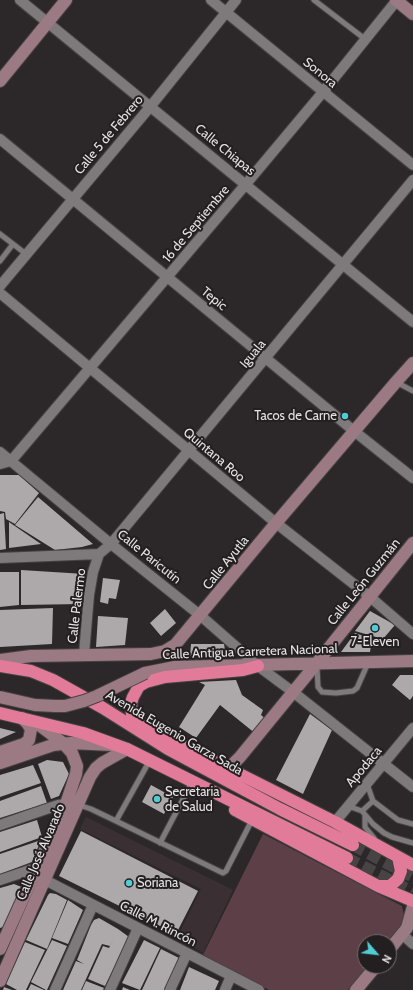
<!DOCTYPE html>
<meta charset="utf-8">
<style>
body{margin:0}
#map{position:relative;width:413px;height:990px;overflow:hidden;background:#2c2829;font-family:Cabin,sans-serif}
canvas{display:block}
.north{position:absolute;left:357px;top:934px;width:40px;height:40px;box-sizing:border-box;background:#231f20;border:1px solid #716d6e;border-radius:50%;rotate:118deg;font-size:11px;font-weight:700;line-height:16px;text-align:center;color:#e5e2e3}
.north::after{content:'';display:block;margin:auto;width:14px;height:18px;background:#51ccd4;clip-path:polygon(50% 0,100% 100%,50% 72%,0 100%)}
</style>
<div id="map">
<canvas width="413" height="990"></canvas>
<div class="north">N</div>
</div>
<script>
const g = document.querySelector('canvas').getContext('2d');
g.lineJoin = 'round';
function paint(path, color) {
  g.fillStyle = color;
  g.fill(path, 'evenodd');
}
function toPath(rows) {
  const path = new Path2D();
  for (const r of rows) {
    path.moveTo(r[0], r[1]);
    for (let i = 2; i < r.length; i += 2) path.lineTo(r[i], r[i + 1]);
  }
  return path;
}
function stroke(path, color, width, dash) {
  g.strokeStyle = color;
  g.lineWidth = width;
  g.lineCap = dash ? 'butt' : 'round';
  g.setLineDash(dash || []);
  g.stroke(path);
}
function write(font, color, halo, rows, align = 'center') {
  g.font = font + ' Cabin,sans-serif';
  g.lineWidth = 4;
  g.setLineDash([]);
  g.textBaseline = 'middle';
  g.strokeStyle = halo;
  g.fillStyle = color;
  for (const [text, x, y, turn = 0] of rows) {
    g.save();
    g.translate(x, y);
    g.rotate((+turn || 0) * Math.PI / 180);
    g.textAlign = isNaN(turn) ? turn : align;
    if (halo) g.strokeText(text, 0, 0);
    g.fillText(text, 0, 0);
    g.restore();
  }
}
paint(toPath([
 [86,817,233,890,203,953,177,938,201,889,80,829]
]), '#3a3033');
paint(toPath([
 [263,834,402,906,406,924,389,942,365,942,365,966,369,966,348,990,269,990,203,955]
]), '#5d4047');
paint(toPath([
 [0,475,19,475,39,493,15,524,6,519,5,512,0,511],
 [38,497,93,544,82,547,55,550,15,525],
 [4,513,6,549,0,550,0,514],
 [9,522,41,544,9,548],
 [21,570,85,574,81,604,21,605],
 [0,572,19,572,19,605,0,607],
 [103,578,120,580,116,599,109,598,108,604,100,602],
 [53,608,52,644,0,647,0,610],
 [165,609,176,623,161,636,150,623],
 [370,611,395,625,383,639,355,631],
 [98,616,128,618,125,645,96,647],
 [355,633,372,639,370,652,341,652],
 [191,644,224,644,226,656,190,656],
 [400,675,413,675,413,696,410,700,392,685],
 [236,680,242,695,263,710,261,715,267,720,256,734,220,705,196,738,179,727,205,685,199,682],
 [310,714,332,730,303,794,276,780],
 [0,728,16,732,0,739],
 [47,760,63,762,69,774,59,796,51,799,38,764],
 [33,765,41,783,0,797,0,775],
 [151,785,173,797,164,814,142,802],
 [41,786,47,803,0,818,0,801],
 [37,820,42,837,0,852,0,832],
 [81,831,198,891,176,934,59,876],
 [41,840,32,862,0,874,0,854],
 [14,884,24,888,3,927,0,928,0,888],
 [50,893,56,894,67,900,47,949,26,940,48,895],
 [68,900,83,910,68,944,52,938],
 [99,918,118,929,110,946,102,944,81,990,63,990,76,961,84,964,77,960,91,925,94,920],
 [118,929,129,937,105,986,88,979,103,946,109,948],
 [52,940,67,946,47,990,46,990,31,982],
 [144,940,160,948,140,990,122,983],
 [25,942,45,950,26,990,17,990,6,984],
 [161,949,179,958,166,990,142,990],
 [189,967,219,981,215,990,180,990],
 [86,981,104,988,103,990,82,990],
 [31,984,44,990,28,990],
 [4,987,12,990,3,990],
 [123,987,130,990,122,990]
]), '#ada8a9');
stroke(toPath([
 [353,845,413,877],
 [347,858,413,892]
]), '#484445', 12, [12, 6]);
const lane = toPath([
 [314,0,365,39],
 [0,234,13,244,0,261],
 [13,244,26,254],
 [396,382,413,391],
 [317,667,318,687,322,692,336,693,353,691,357,688,368,663],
 [150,760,116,821,223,873,226,871,252,820],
 [367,784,373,801,398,820,413,824],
 [79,805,91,809,116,821],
 [348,806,362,811,373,824,384,833,392,837,413,843],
 [362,811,373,801],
 [365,816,365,827,374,838],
 [160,843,192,782]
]);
const street = toPath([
 [20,0,413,322],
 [211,0,413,165],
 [0,139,354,431,413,478],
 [0,286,150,107,236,0],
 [0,293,276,523,369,596,413,634],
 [0,452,111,544,201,616,258,666,293,692,413,787],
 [0,464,11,461,246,184,323,92,397,0],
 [0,558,99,554],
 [84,654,89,595,93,572,99,554,111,544,413,180],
 [335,822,413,728],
 [0,825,58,805,66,804,73,804],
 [0,880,36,868],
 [45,880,259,990],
 [402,934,413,944],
 [55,990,93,905],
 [110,990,138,928],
 [170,990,187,953],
 [225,990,231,976]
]);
const secondary = toPath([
 [396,0,413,14],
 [0,81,66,0],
 [0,660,31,656,151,654,165,651,175,645,276,523,396,382,413,363],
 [145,673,175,667,413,661],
 [0,752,24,744,29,740,31,729,27,723,22,718],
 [0,763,53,745,71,743,112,745],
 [229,768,240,757,316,664,413,543],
 [0,949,66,804,76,774,77,766,72,753,63,743,35,722],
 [389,950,407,928,413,906],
 [0,981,90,777,96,768,102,763,127,749],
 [356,990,376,966]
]);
const highway = toPath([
 [0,666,31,671,53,680,103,708,168,749,280,809,353,845],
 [258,666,243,670,165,677,146,682,139,686,133,697,131,703,132,715,139,722,150,729,335,822,413,865],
 [0,713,83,733,127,749,347,858],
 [235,810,378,886,413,901],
 [379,886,390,886,398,879,401,871,398,857]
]);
stroke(lane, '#474344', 7);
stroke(street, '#474344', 12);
stroke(secondary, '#474344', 14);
stroke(highway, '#474344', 14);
stroke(lane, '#7e797a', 5);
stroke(street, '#7e797a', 10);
stroke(secondary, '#9c7a83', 12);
stroke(highway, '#e27b99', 12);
const secondaryBridge = toPath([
 [0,697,35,705,55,706,65,706,84,701,97,696,145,673]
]);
stroke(secondaryBridge, '#474344', 14, []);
stroke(secondaryBridge, '#9c7a83', 12);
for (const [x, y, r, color] of [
 [345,416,4,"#51ccd4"],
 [375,628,4,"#51ccd4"],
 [157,799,4,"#51ccd4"],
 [129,883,4,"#51ccd4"]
]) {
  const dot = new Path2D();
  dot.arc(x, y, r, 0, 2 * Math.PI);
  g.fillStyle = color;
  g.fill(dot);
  stroke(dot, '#231f20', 1.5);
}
write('13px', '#e5e2e3', '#231f20', [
 ["Sonora",320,73,39],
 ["Calle 5 de Febrero",109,135,-50],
 ["Calle Chiapas",225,150,39],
 ["16 de Septiembre",196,224,-50],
 ["Tepic",214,299,39],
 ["Iguala",253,354,-50],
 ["Quintana Roo",214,455,40],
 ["Calle Paricutín",149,557,39],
 ["Calle Ayutla",226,563,-51],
 ["Calle León Guzmán",364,582,-51],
 ["Calle Palermo",77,606,-83],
 ["Calle Antigua Carretera Nacional",250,652,-2],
 ["Avenida Eugenio Garza Sada",174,733,30],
 ["Apodaca",364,767,-50],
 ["Calle José Alvarado",41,852,-67],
 ["Calle M. Rincón",158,924,27]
]);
write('13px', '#e5e2e3', '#231f20', [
 ["Tacos de Carne",337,416,"right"],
 ["7-Eleven",375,642,"center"],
 ["Secretaria",165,792],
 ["de Salud",165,807],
 ["Soriana",137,883]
], 'left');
</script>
